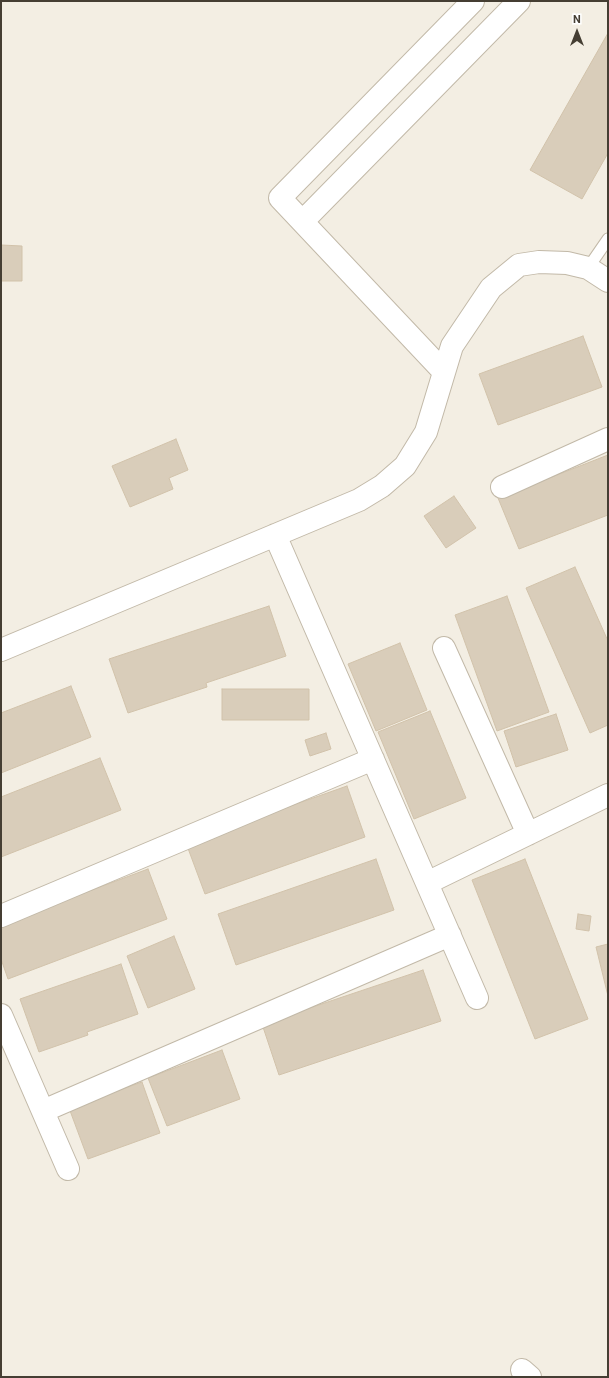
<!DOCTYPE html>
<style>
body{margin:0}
#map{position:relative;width:609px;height:1378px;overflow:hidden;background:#f3eee3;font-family:Roboto,sans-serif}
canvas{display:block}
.frame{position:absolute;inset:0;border:2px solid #453e33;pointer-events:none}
.north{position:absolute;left:557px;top:12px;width:40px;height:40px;-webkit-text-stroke:3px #fff;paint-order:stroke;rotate:0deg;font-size:11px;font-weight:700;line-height:16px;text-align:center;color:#453e33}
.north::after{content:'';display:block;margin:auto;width:14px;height:18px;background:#453e33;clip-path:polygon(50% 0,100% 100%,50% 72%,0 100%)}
</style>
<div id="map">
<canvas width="609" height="1378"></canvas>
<div class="frame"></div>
<div class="north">N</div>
</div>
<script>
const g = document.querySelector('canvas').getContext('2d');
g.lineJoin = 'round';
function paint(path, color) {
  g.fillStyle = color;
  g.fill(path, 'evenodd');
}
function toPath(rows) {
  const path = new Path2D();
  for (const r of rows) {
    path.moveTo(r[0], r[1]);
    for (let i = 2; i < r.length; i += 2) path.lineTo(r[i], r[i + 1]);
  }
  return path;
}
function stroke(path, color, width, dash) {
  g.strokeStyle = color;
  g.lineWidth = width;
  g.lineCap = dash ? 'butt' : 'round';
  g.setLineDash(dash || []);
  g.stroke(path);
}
const building = toPath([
 [608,33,608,153,582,199,530,170,608,33],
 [1,245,22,246,22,281,1,281,1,245],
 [583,336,602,387,498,425,479,374,583,336],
 [176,439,188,470,169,478,173,489,130,507,112,466,176,439],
 [608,455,608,515,519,549,498,498,608,455],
 [454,496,476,528,446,548,424,516,454,496],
 [575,567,608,641,608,725,590,733,526,588,575,567],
 [507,596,549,712,497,731,455,615,507,596],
 [269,606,286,656,206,683,207,687,128,713,109,659,269,606],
 [400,643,427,710,376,731,348,664,400,643],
 [71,686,91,737,1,773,1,713,71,686],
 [222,689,309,689,309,720,222,720,222,689],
 [430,711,466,798,414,819,378,732,430,711],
 [556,714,568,750,516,767,504,731,556,714],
 [326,733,331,749,310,756,305,740,326,733],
 [100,758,121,810,1,857,1,797,100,758],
 [347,786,365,837,205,894,186,843,347,786],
 [376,859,394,910,236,965,218,914,376,859],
 [525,859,588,1019,535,1039,472,880,525,859],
 [148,869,167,919,8,979,1,959,1,924,148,869],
 [578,914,591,916,589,931,576,929,578,914],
 [174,936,195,989,148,1008,127,956,174,936],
 [608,944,608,996,596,947,608,944],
 [121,964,138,1014,87,1032,88,1035,39,1052,20,999,121,964],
 [423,970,441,1021,279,1075,262,1024,423,970],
 [222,1050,240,1099,167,1126,148,1078,222,1050],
 [142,1082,160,1133,88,1159,69,1108,142,1082]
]);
paint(building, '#d9cdba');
stroke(building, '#d1c2aa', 1);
const service = toPath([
 [588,268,608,239]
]);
const minor = toPath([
 [303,221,519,1],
 [444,372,280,198,473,1],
 [502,487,608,439],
 [275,535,477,998],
 [444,648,528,834],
 [1,650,359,500,382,486,405,466,426,432,452,346,491,288,519,265,539,262,567,263,588,268,608,281],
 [427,883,608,795],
 [1,916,373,759],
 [1,1015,68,1169],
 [43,1111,450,935],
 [522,1370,530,1377]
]);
stroke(service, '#c2b9a8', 13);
stroke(minor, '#c2b9a8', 24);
stroke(service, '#fff', 11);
stroke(minor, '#fff', 22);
</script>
